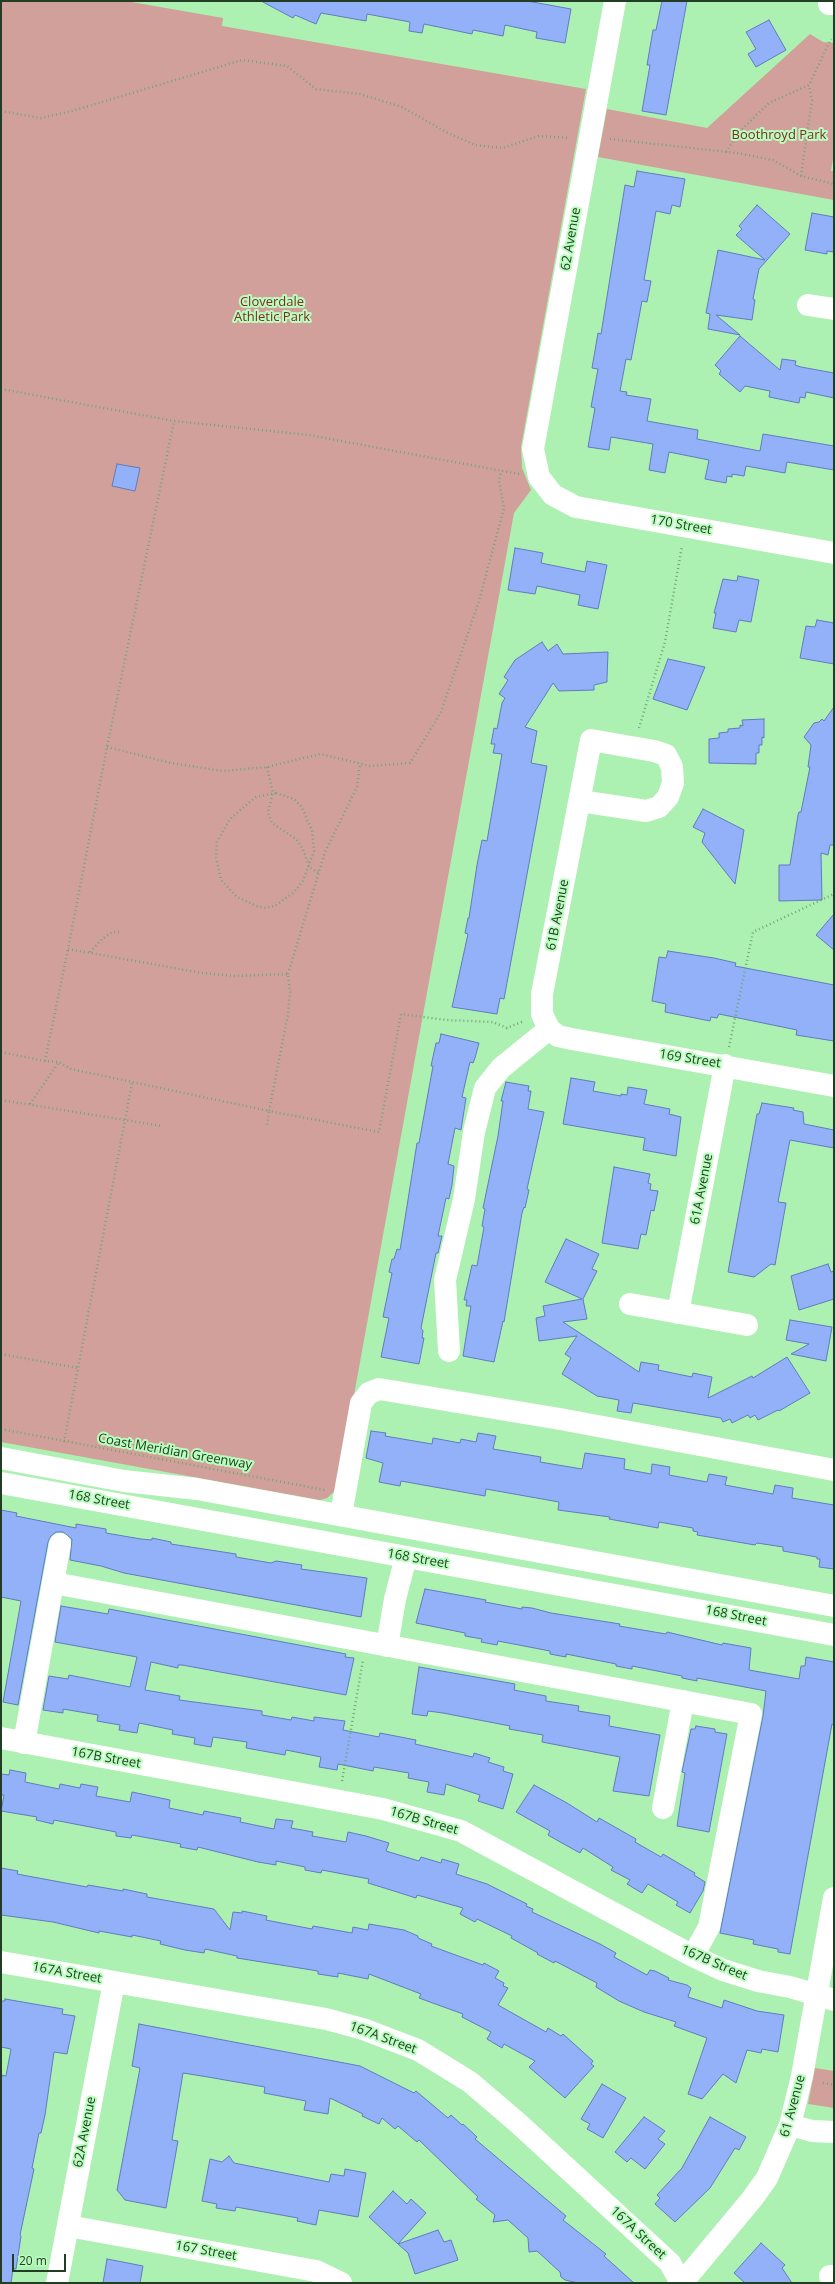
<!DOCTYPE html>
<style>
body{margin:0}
#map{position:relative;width:835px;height:2284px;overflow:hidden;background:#acf0b2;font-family:"Open Sans",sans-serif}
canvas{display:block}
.frame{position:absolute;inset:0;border:2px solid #223d24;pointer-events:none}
.scale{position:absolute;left:12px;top:2254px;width:54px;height:18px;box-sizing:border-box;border:2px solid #223d24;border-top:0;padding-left:5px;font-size:12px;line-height:14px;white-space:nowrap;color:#223d24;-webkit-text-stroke:3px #b9febe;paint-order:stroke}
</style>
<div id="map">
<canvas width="835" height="2284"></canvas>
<div class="frame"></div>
<div class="scale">20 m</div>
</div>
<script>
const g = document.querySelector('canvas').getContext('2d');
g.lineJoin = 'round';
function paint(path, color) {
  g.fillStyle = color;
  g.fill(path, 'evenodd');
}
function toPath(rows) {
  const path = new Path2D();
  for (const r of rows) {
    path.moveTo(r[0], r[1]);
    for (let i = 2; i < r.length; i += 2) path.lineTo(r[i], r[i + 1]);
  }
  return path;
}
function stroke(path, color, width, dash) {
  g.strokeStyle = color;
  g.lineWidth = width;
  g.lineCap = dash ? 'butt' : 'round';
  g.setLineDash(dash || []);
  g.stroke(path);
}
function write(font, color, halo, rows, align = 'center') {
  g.font = font + ' "Open Sans",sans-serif';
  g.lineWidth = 4;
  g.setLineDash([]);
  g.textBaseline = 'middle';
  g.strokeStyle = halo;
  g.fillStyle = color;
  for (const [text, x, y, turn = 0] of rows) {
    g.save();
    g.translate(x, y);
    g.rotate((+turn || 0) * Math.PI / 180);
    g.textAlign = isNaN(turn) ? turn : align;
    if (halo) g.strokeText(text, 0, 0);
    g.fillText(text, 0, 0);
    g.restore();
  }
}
paint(toPath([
 [1,1,126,1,223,18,222,26,586,89,521,447,522,468,531,490,514,513,337,1489,327,1498,320,1500,1,1442],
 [810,34,823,42,834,43,834,153,831,171,834,171,834,200,598,157,607,109,707,128],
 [815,2068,834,2071,834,2108,808,2104]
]), '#d2a09a');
const building = toPath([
 [261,1,527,1,571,9,565,43,536,38,537,32,505,25,503,36,473,30,472,34,424,24,422,33,409,31,410,22,367,14,366,21,321,13,316,24,295,15,293,18,261,1],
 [662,1,687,1,666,115,642,111,650,65,647,65,653,30,656,30,662,1],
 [769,20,786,50,756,67,748,54,756,49,746,32,769,20],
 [637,171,685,179,680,207,672,205,670,214,656,211,644,280,651,281,647,302,642,301,631,360,626,359,620,391,627,392,626,395,651,399,647,421,698,430,697,439,760,451,763,434,834,446,834,470,787,462,785,473,746,466,744,476,732,474,732,477,727,476,726,483,705,479,709,460,669,452,665,473,649,470,653,444,611,437,609,450,588,447,595,408,591,407,598,369,592,368,598,333,601,334,625,185,634,187,637,171],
 [757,205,790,234,759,269,753,299,755,300,752,320,716,315,740,335,708,329,710,314,706,313,718,250,765,260,736,235,742,229,739,226,757,205],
 [812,213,834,217,834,252,827,251,827,254,805,250,812,213],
 [740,336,780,370,782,359,796,361,795,365,801,367,834,373,834,398,806,392,805,398,800,397,799,403,769,397,770,391,745,386,740,392,719,374,721,371,715,365,740,336],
 [117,464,140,468,135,491,112,486,117,464],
 [515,548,543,553,541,563,585,572,587,561,607,565,598,609,578,605,580,595,537,586,535,594,508,590,515,548],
 [738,576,759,580,751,622,739,620,736,632,713,628,716,613,714,613,723,579,737,581,738,576],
 [817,620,834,623,834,664,800,658,806,626,815,627,817,620],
 [542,642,548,651,557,644,563,654,608,652,607,679,607,682,594,685,594,690,559,691,553,683,525,727,537,731,531,763,547,766,504,999,500,998,497,1014,452,1007,468,934,465,933,468,918,469,918,477,865,482,840,487,841,502,754,493,753,495,744,491,744,494,728,497,729,502,703,505,698,499,694,508,680,504,677,515,660,542,642],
 [668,659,705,667,687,710,653,699,668,659],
 [834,707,834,845,830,845,828,855,821,853,822,900,779,901,779,865,790,865,798,815,799,812,801,812,810,767,808,767,811,745,804,737,814,723,819,722,822,719,824,721,834,707],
 [764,719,764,738,762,737,762,745,759,745,759,753,756,753,756,764,709,763,709,739,719,738,719,733,728,732,728,729,740,728,740,725,743,726,742,720,764,719],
 [703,809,744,830,735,884,702,842,705,833,693,827,703,809],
 [834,914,834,950,816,935,834,914],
 [668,951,714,958,736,963,735,966,834,985,834,1041,796,1035,797,1030,719,1014,717,1018,711,1017,710,1021,665,1012,666,1004,652,1001,659,957,666,958,668,951],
 [441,1034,479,1043,475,1058,473,1063,470,1062,462,1097,466,1098,461,1130,455,1128,448,1164,454,1166,452,1185,449,1199,446,1198,438,1236,442,1236,438,1253,436,1253,421,1328,423,1331,422,1338,424,1338,419,1364,381,1357,389,1318,383,1317,392,1273,389,1272,392,1259,394,1259,397,1249,400,1250,417,1143,419,1143,433,1066,431,1066,436,1043,439,1043,441,1034],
 [571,1078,595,1082,593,1091,621,1096,621,1094,627,1095,628,1087,647,1090,644,1104,670,1109,669,1114,681,1117,676,1156,643,1150,645,1138,563,1124,571,1078],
 [506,1082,529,1086,528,1091,531,1091,528,1109,544,1112,527,1189,529,1190,525,1208,524,1207,522,1213,504,1322,503,1321,494,1362,463,1356,471,1306,466,1306,467,1300,464,1300,472,1265,477,1266,484,1227,482,1226,485,1209,483,1208,498,1136,503,1101,501,1101,506,1082],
 [762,1103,794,1108,793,1110,803,1112,804,1124,834,1130,834,1148,790,1140,778,1202,786,1203,775,1265,771,1264,754,1277,728,1272,757,1114,759,1114,762,1103],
 [614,1167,650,1174,648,1183,651,1184,650,1190,658,1191,654,1211,651,1210,646,1235,641,1234,638,1249,602,1243,614,1167],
 [566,1239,599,1254,592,1269,597,1271,583,1299,587,1319,563,1322,639,1372,641,1362,659,1365,658,1370,692,1377,693,1373,712,1377,708,1398,752,1376,753,1378,787,1357,810,1393,779,1411,778,1410,758,1420,755,1415,750,1418,748,1415,732,1423,730,1419,723,1422,721,1418,633,1403,631,1413,617,1411,619,1400,597,1396,562,1374,571,1358,565,1354,577,1336,539,1341,536,1318,545,1316,543,1306,582,1299,545,1282,566,1239],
 [828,1264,831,1272,834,1271,834,1299,799,1310,791,1276,828,1264],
 [790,1320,832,1327,826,1361,791,1354,809,1344,786,1340,790,1320],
 [371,1431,386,1433,385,1436,432,1444,433,1438,460,1443,461,1439,476,1442,478,1433,496,1436,493,1449,541,1457,540,1462,582,1469,585,1453,625,1459,624,1469,651,1474,652,1464,670,1467,669,1475,707,1482,709,1474,727,1477,725,1485,773,1494,775,1485,793,1488,792,1498,834,1505,834,1569,819,1567,820,1559,817,1559,817,1557,783,1551,783,1547,757,1543,755,1545,697,1535,698,1532,693,1531,693,1528,659,1522,658,1528,609,1519,610,1517,558,1510,559,1502,486,1489,485,1496,401,1481,400,1486,379,1482,383,1463,366,1458,371,1431],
 [1,1510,17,1513,16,1516,76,1528,76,1524,106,1529,106,1533,141,1539,152,1540,152,1538,171,1542,171,1544,236,1554,236,1557,271,1563,276,1561,302,1565,301,1569,367,1578,361,1617,124,1573,101,1566,70,1560,72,1539,63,1532,56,1532,51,1536,48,1542,18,1705,3,1702,21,1601,1,1597,1,1510],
 [425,1589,486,1600,485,1602,522,1609,522,1607,532,1608,551,1613,620,1624,619,1626,666,1634,667,1632,722,1645,723,1643,751,1648,749,1670,799,1679,801,1666,805,1666,806,1657,834,1662,834,1725,832,1724,790,1954,778,1952,778,1949,753,1944,754,1940,720,1933,763,1716,766,1691,697,1678,697,1681,682,1678,682,1676,632,1666,632,1669,616,1666,616,1664,566,1654,566,1657,550,1654,550,1651,498,1641,497,1645,481,1642,482,1639,465,1636,465,1633,416,1623,425,1589],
 [61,1606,108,1614,109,1609,346,1654,345,1657,354,1658,346,1695,182,1665,178,1665,178,1668,151,1662,145,1690,180,1696,179,1700,262,1711,262,1715,291,1720,292,1717,314,1721,314,1717,345,1721,343,1730,379,1737,380,1733,416,1740,415,1744,473,1757,474,1753,490,1758,488,1762,504,1767,503,1771,513,1774,503,1809,478,1801,480,1795,446,1784,444,1795,427,1792,429,1782,408,1778,409,1773,374,1767,373,1771,338,1764,337,1770,319,1767,321,1757,286,1750,285,1755,246,1748,247,1742,213,1737,211,1747,194,1744,195,1738,172,1734,173,1730,139,1723,137,1733,119,1730,120,1725,97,1721,98,1715,63,1709,63,1713,43,1710,49,1676,68,1679,69,1675,130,1687,137,1657,55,1642,61,1606],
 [419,1667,515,1684,514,1690,546,1696,546,1701,579,1706,578,1711,610,1716,609,1726,660,1735,649,1796,613,1791,620,1757,542,1742,543,1735,509,1729,510,1726,443,1713,428,1711,427,1716,412,1714,419,1667],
 [696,1726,715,1729,715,1732,727,1734,709,1832,677,1826,685,1773,682,1772,691,1729,695,1729,696,1726],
 [10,1770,26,1773,25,1782,59,1789,60,1784,80,1788,81,1784,98,1787,96,1796,130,1802,132,1792,170,1800,169,1808,203,1815,204,1811,241,1818,240,1822,274,1829,276,1819,293,1821,291,1828,313,1832,312,1836,346,1842,348,1832,366,1836,389,1843,386,1851,419,1861,421,1857,441,1863,442,1859,459,1864,456,1874,487,1884,527,1904,526,1906,533,1909,532,1912,600,1944,616,1953,614,1957,647,1975,650,1970,655,1971,669,1978,668,1980,687,1985,691,1988,688,1997,722,2008,724,2000,757,2011,784,2015,778,2052,762,2049,761,2053,747,2050,736,2083,723,2074,702,2099,688,2094,707,2038,674,2026,676,2022,644,2012,619,2001,596,1987,597,1983,555,1961,554,1963,537,1954,538,1953,511,1938,512,1936,477,1919,475,1922,460,1914,463,1908,417,1895,416,1898,394,1891,368,1883,369,1879,322,1870,321,1873,305,1870,305,1867,276,1861,276,1865,258,1862,198,1847,197,1850,180,1847,181,1844,132,1835,131,1838,116,1836,116,1832,54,1820,53,1824,36,1820,37,1817,1,1811,4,1795,1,1795,1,1774,9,1775,10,1770],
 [534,1785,567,1803,597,1822,599,1818,636,1839,635,1842,661,1857,663,1854,695,1873,694,1875,705,1882,703,1891,690,1913,676,1905,678,1902,648,1884,642,1893,627,1884,630,1880,611,1870,613,1867,583,1848,580,1853,562,1843,548,1835,550,1831,516,1812,534,1785],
 [1,1868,18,1871,17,1874,87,1887,88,1885,123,1891,123,1889,147,1894,147,1897,214,1909,230,1930,233,1912,242,1913,242,1911,267,1916,266,1920,312,1929,313,1926,352,1933,353,1927,368,1930,369,1924,404,1930,418,1936,418,1938,432,1944,431,1946,483,1965,484,1963,499,1971,495,1978,504,1983,503,1986,508,1988,498,2005,546,2032,548,2028,561,2036,563,2034,593,2061,591,2064,594,2066,565,2098,529,2067,535,2061,504,2044,502,2048,487,2039,491,2032,462,2017,463,2014,419,1998,421,1994,369,1974,368,1979,338,1973,338,1977,318,1974,318,1971,237,1958,237,1956,205,1949,204,1953,185,1950,160,1944,161,1941,132,1935,132,1937,99,1931,99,1933,53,1922,1,1915,1,1868],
 [5,1999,63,2009,62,2014,75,2016,67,2054,54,2052,45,2115,41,2133,39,2133,32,2168,34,2169,20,2235,21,2236,16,2269,13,2269,11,2283,1,2283,1,2083,2,2075,6,2076,11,2049,1,2047,1,2001,5,2001,5,1999],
 [139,2024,360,2066,414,2093,416,2091,448,2118,451,2115,462,2125,463,2124,477,2137,475,2139,566,2216,563,2220,606,2254,604,2256,634,2283,578,2283,565,2280,561,2277,560,2272,537,2251,529,2252,528,2238,508,2220,493,2222,495,2215,476,2199,478,2197,419,2140,417,2142,398,2126,395,2129,382,2118,379,2124,362,2116,363,2114,330,2098,328,2114,304,2110,306,2101,264,2093,265,2087,208,2077,183,2073,172,2140,178,2141,166,2208,125,2200,117,2190,140,2068,132,2066,139,2024],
 [602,2084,626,2098,603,2138,587,2129,590,2124,581,2119,602,2084],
 [644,2117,665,2131,658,2139,665,2144,645,2169,631,2158,627,2162,615,2152,644,2117],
 [710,2117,746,2137,739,2150,735,2148,710,2188,675,2222,655,2204,660,2198,657,2195,682,2168,710,2117],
 [229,2156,234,2163,329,2182,331,2174,344,2176,345,2169,366,2173,358,2217,319,2210,316,2225,297,2221,298,2218,236,2207,235,2211,216,2208,217,2204,202,2201,210,2159,222,2162,229,2156],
 [393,2191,407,2204,411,2199,426,2213,398,2244,369,2217,393,2191],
 [438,2230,444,2242,451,2240,458,2260,415,2274,408,2253,398,2244,438,2230],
 [761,2243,785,2265,782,2268,792,2283,745,2283,734,2273,761,2243],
 [107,2259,143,2266,140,2283,103,2283,107,2259]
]);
paint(building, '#93b1f9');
stroke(building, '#607bbf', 1);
stroke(toPath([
 [1,111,41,118,72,111,242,60,287,66,316,89,360,94,402,107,446,132,475,145,502,148,539,136,570,138],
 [610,139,737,153,773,160,801,176,834,184],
 [726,152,739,132,769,103,809,85,831,39],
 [801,176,812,100,809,85],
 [1,389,174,421],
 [519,474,309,435,174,421,107,747,68,949,202,973,235,976,288,974,290,992,288,1014,269,1111,379,1132,401,1014,446,1020,493,1022,507,1028,524,1021],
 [639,728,665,642,682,546],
 [107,747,171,763,223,771,267,767,320,754,370,766,410,763,441,712,479,601,504,508,499,481,501,471],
 [267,767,273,793,268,812,272,823,296,839,303,849,309,867,319,873],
 [276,793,294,799,301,806,312,830,314,851,303,881,294,892,275,906,266,908,257,906,237,897,221,880,216,857,217,842,230,819,245,806,256,797,276,793],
 [90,952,102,939,112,932,121,932],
 [288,974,325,852,357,787,360,763],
 [729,1047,753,932,834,894],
 [1,1052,45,1061,59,1062,71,1069,269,1111,267,1125],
 [45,1061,68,949],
 [1,1100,162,1126],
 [30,1104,59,1062],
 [1,1354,78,1368],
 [1,1429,325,1490],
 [64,1442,132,1083],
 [342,1781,363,1660],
 [823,2083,834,2085]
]), '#72a577', 2.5, [1, 3]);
stroke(toPath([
 [615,1,533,449,539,477,553,495,576,507,834,553],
 [829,4,834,4],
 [808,305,834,309],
 [580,801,646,811,659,807,668,797,673,783,672,767,666,755,654,751,591,740,542,994,542,1014,549,1029,558,1036,572,1039,834,1086],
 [630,1304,747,1325],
 [678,1313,725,1065],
 [449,1351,445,1280,464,1199,474,1132,485,1088,501,1068,549,1029],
 [341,1515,361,1403,369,1393,379,1389,560,1419,834,1470],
 [54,1583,751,1714,709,1927,693,1956],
 [387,1646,395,1599,406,1557],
 [1,1738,383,1809,461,1831,693,1956,723,1970,758,1981,790,1987,834,2000],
 [24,1743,60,1544],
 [663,1808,683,1701],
 [1,1962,326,2019,363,2029,418,2050,470,2082,518,2123,670,2263,681,2283],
 [790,2125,812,2131,834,2132],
 [68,2226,316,2271,341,2283],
 [830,2276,834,2276],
 [57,2283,114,1982],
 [682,2283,752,2199,767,2178,790,2125,802,2076,834,1898]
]), '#fff', 22);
stroke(toPath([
 [1,1458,124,1481,197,1489,834,1606],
 [1,1483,834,1635]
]), '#fff', 22);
write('13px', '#7e2a26', '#b9febe', [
 ["Boothroyd Park",779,135],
 ["Cloverdale",272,302],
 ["Athletic Park",272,317]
]);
write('13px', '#223d24', '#b9febe', [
 ["62 Avenue",571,239,-80],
 ["170 Street",681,525,10],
 ["61B Avenue",558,915,-79],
 ["169 Street",690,1059,9],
 ["61A Avenue",702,1189,-79],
 ["Coast Meridian Greenway",175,1452,10],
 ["168 Street",99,1500,10],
 ["168 Street",418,1559,10],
 ["168 Street",736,1616,11],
 ["167B Street",106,1758,10],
 ["167B Street",424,1821,16],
 ["167B Street",714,1963,23],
 ["167A Street",67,1973,10],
 ["167A Street",383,2038,20],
 ["61 Avenue",793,2106,-75],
 ["62A Avenue",85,2132,-79],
 ["167A Street",638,2233,43],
 ["167 Street",206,2251,10]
]);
</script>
